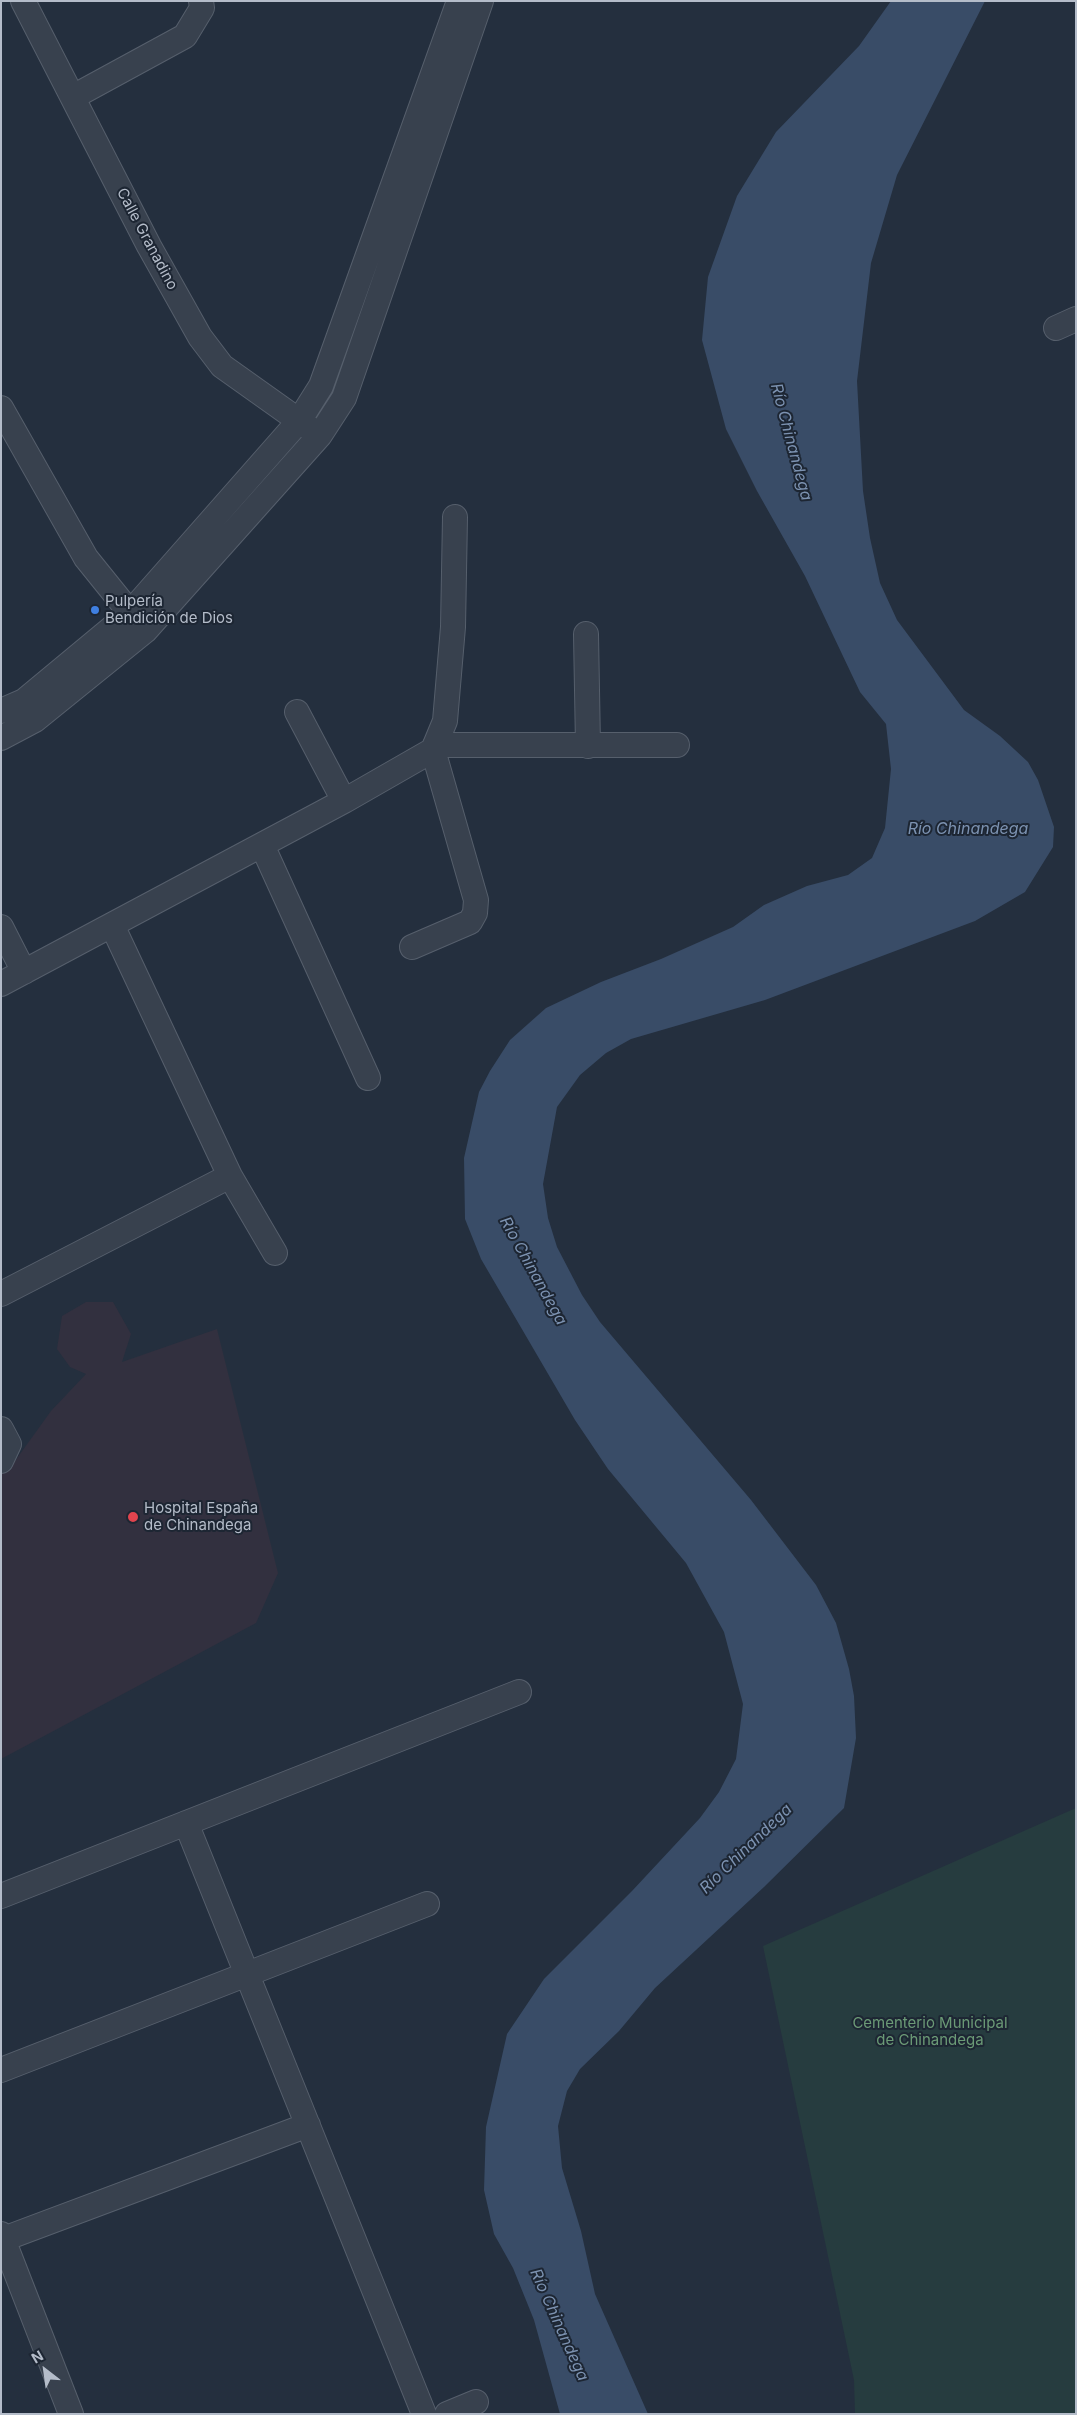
<!DOCTYPE html>
<meta charset="utf-8">
<style>
body{margin:0}
#map{position:relative;width:1077px;height:2415px;overflow:hidden;background:#242f3e;font-family:Inter,sans-serif}
canvas{display:block}
.frame{position:absolute;inset:0;border:2px solid #b4bcc9;pointer-events:none}
.north{position:absolute;left:20px;top:2345px;width:50px;height:50px;-webkit-text-stroke:4px #1d2633;paint-order:stroke;rotate:330deg;font-size:14px;font-weight:700;line-height:20px;text-align:center;color:#b4bcc9}
.north::after{content:'';display:block;margin:auto;width:18px;height:22px;background:#b4bcc9;clip-path:polygon(50% 0,100% 100%,50% 72%,0 100%)}
</style>
<div id="map">
<canvas width="1077" height="2415"></canvas>
<div class="frame"></div>
<div class="north">N</div>
</div>
<script>
const g = document.querySelector('canvas').getContext('2d');
g.lineJoin = 'round';
function paint(path, color) {
  g.fillStyle = color;
  g.fill(path, 'evenodd');
}
function toPath(rows) {
  const path = new Path2D();
  for (const r of rows) {
    path.moveTo(r[0], r[1]);
    for (let i = 2; i < r.length; i += 2) path.lineTo(r[i], r[i + 1]);
  }
  return path;
}
function stroke(path, color, width, dash) {
  g.strokeStyle = color;
  g.lineWidth = width;
  g.lineCap = dash ? 'butt' : 'round';
  g.setLineDash(dash || []);
  g.stroke(path);
}
function write(font, color, halo, rows, align = 'center') {
  g.font = font + ' Inter,sans-serif';
  g.lineWidth = 4;
  g.setLineDash([]);
  g.textBaseline = 'middle';
  g.strokeStyle = halo;
  g.fillStyle = color;
  for (const [text, x, y, turn = 0] of rows) {
    g.save();
    g.translate(x, y);
    g.rotate((+turn || 0) * Math.PI / 180);
    g.textAlign = isNaN(turn) ? turn : align;
    if (halo) g.strokeText(text, 0, 0);
    g.fillText(text, 0, 0);
    g.restore();
  }
}
paint(toPath([
 [86,1302,113,1302,131,1334,122,1362,217,1329,278,1573,256,1623,1,1759,1,1460,15,1461,51,1411,86,1374,70,1367,57,1349,62,1316]
]), '#32303f');
paint(toPath([
 [1076,1808,1076,2414,855,2414,854,2380,763,1946]
]), '#263c3f');
paint(toPath([
 [891,1,985,1,897,175,871,263,857,381,863,491,870,538,880,583,897,620,964,710,1000,736,1028,762,1038,780,1054,827,1053,847,1025,892,975,921,765,1000,631,1039,606,1053,580,1075,557,1107,543,1184,548,1218,557,1247,582,1295,600,1322,751,1500,816,1585,836,1623,849,1669,854,1696,856,1738,844,1808,764,1887,655,1988,619,2031,580,2069,567,2091,558,2126,562,2168,581,2231,595,2294,648,2414,560,2414,534,2320,513,2268,494,2234,484,2190,486,2127,507,2034,544,1979,632,1891,700,1818,719,1792,736,1759,743,1704,724,1632,686,1563,608,1469,575,1420,481,1259,465,1219,464,1158,479,1092,490,1071,510,1040,546,1008,601,982,661,959,733,927,764,905,807,886,848,875,872,858,885,828,891,769,886,724,860,692,805,576,757,491,726,429,702,340,708,277,737,196,776,132,859,46]
]), '#394c67');
const minor = toPath([
 [23,1,149,246,200,337,222,366,312,430],
 [73,97,185,36,202,8,201,1],
 [1056,328,1076,319],
 [1,408,86,558,140,625],
 [586,634,588,746],
 [1,711,24,701,130,613,299,421,321,386,459,1],
 [297,712,344,801],
 [1,738,35,720,145,631,320,435,344,398,481,1],
 [435,745,677,745],
 [262,845,368,1078],
 [112,925,230,1176,275,1253],
 [1,927,24,972],
 [412,947,470,922,475,913,476,900,433,750],
 [1,984,344,801,433,750,445,721,453,627,455,517],
 [1,1294,230,1176],
 [1,1429,9,1444,1,1461],
 [186,1823,424,2414],
 [1,1896,519,1692],
 [1,2070,427,1904],
 [1,2234,71,2414],
 [1,2240,308,2125],
 [447,2414,476,2402]
]);
stroke(minor, '#565f6c', 26);
stroke(minor, '#38414e', 24);
for (const [x, y, r, color] of [
 [95,610,5,"#3f7fe0"],
 [133,1517,6,"#e0444e"]
]) {
  const dot = new Path2D();
  dot.arc(x, y, r, 0, 2 * Math.PI);
  g.fillStyle = color;
  g.fill(dot);
  stroke(dot, '#1d2633', 2);
}
write('15px', '#b4bcc9', '#1d2633', [
 ["Calle Granadino",147,239,62]
]);
write('15px', '#b4bcc9', '#1d2633', [
 ["Pulpería",105,601],
 ["Bendición de Dios",105,618],
 ["Hospital España",144,1508],
 ["de Chinandega",144,1525]
], 'left');
write('15px', '#6b9a76', '#1d2633', [
 ["Cementerio Municipal",930,2023],
 ["de Chinandega",930,2040]
]);
write('italic 16px', '#7c92b1', '#1d2633', [
 ["Río Chinandega",791,442,75],
 ["Río Chinandega",968,829],
 ["Río Chinandega",533,1271,61],
 ["Río Chinandega",746,1849,-44],
 ["Río Chinandega",559,2325,66]
]);
</script>
